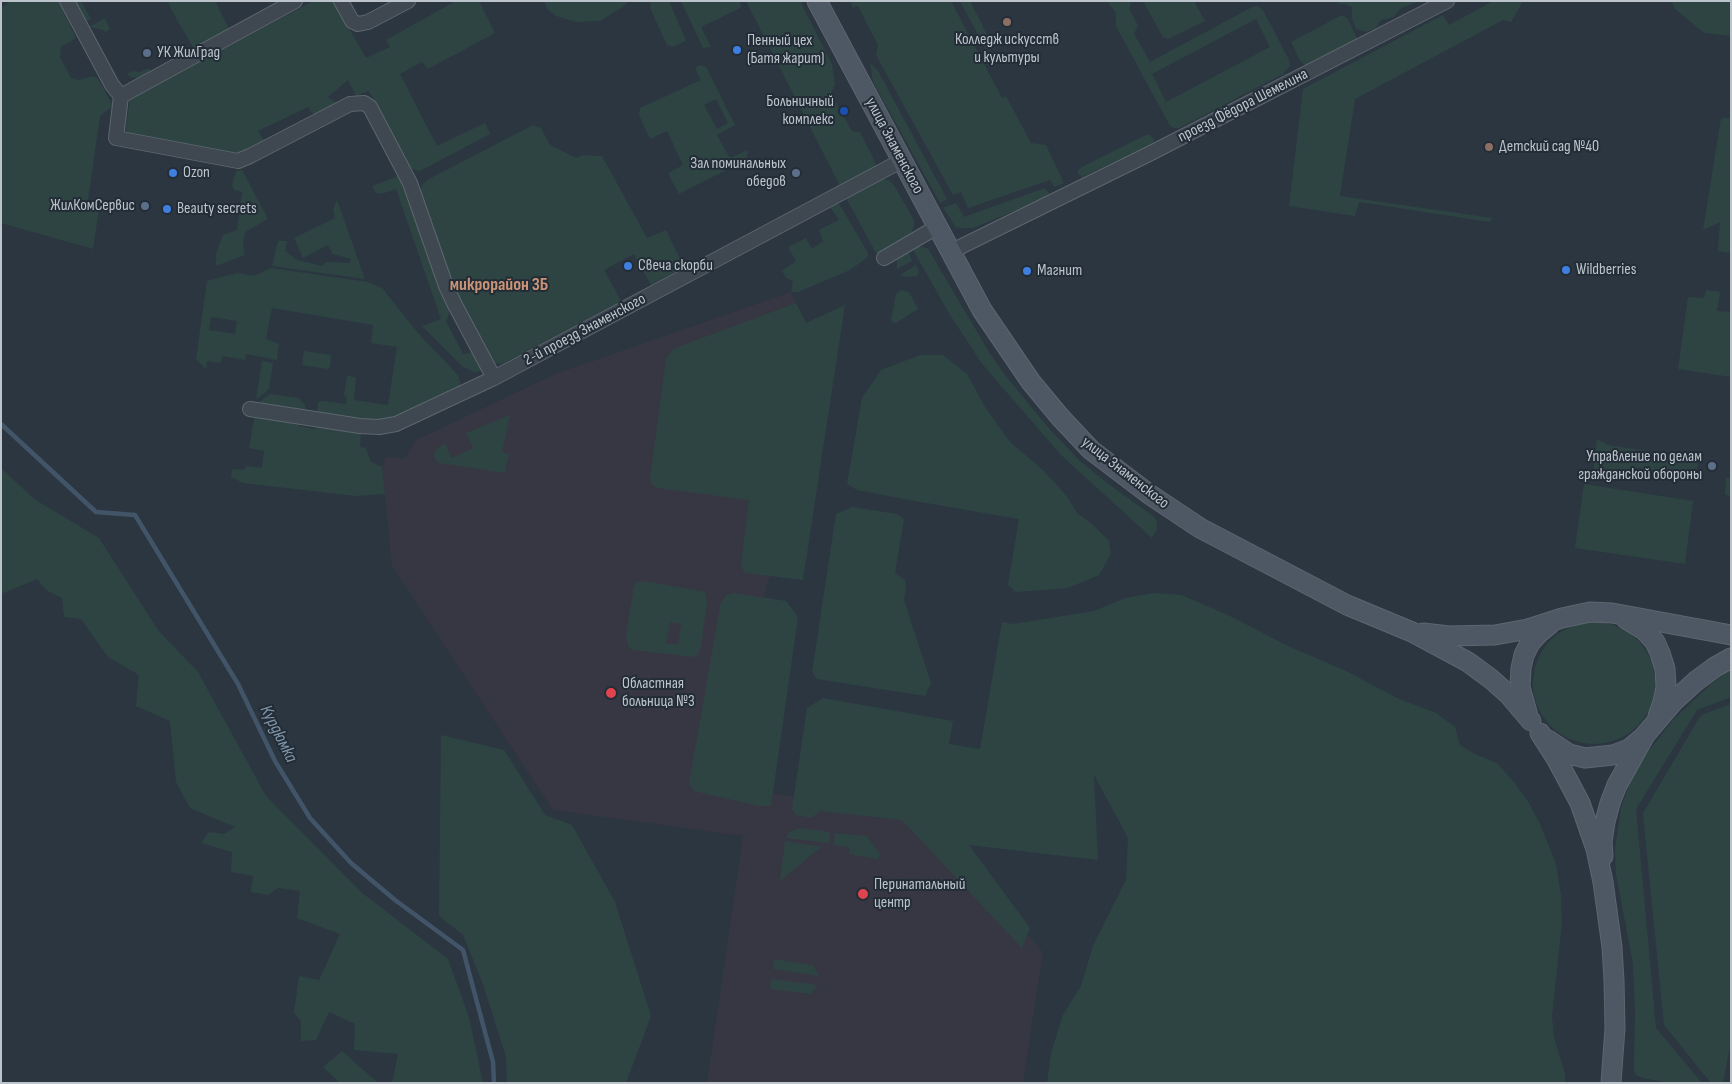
<!DOCTYPE html>
<meta charset="utf-8">
<style>
body{margin:0}
#map{position:relative;width:1732px;height:1084px;overflow:hidden;background:#2b3641;font-family:"Sofia Sans Condensed",sans-serif}
canvas{display:block}
.frame{position:absolute;inset:0;border:2px solid #bcc3cb;pointer-events:none}
</style>
<div id="map">
<canvas width="1732" height="1084"></canvas>
<div class="frame"></div>
</div>
<script>
const g = document.querySelector('canvas').getContext('2d');
g.lineJoin = 'round';
function paint(path, color) {
  g.fillStyle = color;
  g.fill(path, 'evenodd');
}
function toPath(rows) {
  const path = new Path2D();
  for (const r of rows) {
    if (r.length === 3) {
      path.moveTo(r[0] + r[2], r[1]);
      path.arc(r[0], r[1], r[2], 0, 2 * Math.PI);
      continue;
    }
    path.moveTo(r[0], r[1]);
    for (let i = 2; i < r.length; i += 2) path.lineTo(r[i], r[i + 1]);
  }
  return path;
}
function stroke(path, color, width, dash) {
  g.strokeStyle = color;
  g.lineWidth = width;
  g.lineCap = dash ? 'butt' : 'round';
  g.setLineDash(dash || []);
  g.stroke(path);
}
function write(font, color, halo, rows, align = 'center') {
  g.font = font + ' "Sofia Sans Condensed",sans-serif';
  g.lineWidth = 4;
  g.setLineDash([]);
  g.textBaseline = 'middle';
  g.strokeStyle = halo;
  g.fillStyle = color;
  for (const [text, x, y, turn = 0] of rows) {
    g.save();
    g.translate(x, y);
    g.rotate((+turn || 0) * Math.PI / 180);
    g.textAlign = isNaN(turn) ? turn : align;
    if (halo) g.strokeText(text, 0, 0);
    g.fillText(text, 0, 0);
    g.restore();
  }
}
paint(toPath([
 [791,292,807,329,769,578,762,604,768,788,775,794,911,807,1043,952,1023,1083,707,1083,743,836,553,810,392,566,382,467,386,457,405,458,416,440,555,374]
]), '#373643');
paint(toPath([
 [10,1,58,1,76,38,61,47,60,57,71,78,78,80,94,76,98,79,113,106,100,116,87,208,99,210,93,249,1,223,1,9],
 [75,1,81,1,91,19,85,21],
 [168,1,215,1,230,31,196,48,192,46,171,9],
 [313,1,333,1,366,58,390,47,386,40,456,1,479,1,495,33,428,69,422,62,400,74,437,146,485,123,490,134,420,171,412,169,405,163,373,97,368,91,356,96,348,80,328,97,339,105,320,115,312,113,308,107,258,131,265,142,239,154,125,135,130,97,187,69],
 [544,1,628,1,623,7,600,21,576,22,556,16,548,10],
 [651,1,669,1,686,41,673,47,667,45,650,8],
 [681,1,739,1,742,7,701,27,711,47,703,48],
 [746,1,800,1,832,64,835,84,831,94,852,131,860,132,876,164,873,170,841,188],
 [850,1,951,1,1002,98,1006,96,1031,143,1046,145,1064,183,1054,187,1050,180,968,208,961,192,953,195,876,55,878,45,858,6,853,8],
 [960,1,970,1,992,44,986,50],
 [1107,1,1129,1,1131,4,1129,9,1138,25,1134,34,1150,62,1254,6,1258,6,1263,10,1289,60,1290,66,1283,74,1185,125,1179,128,1174,128,1170,126,1116,26,1116,13],
 [1256,19,1270,47,1166,102,1152,74],
 [1143,1,1194,1,1205,21,1168,39,1163,37],
 [1336,1,1420,1,1401,8,1394,17,1381,20,1376,28,1366,32,1356,29,1352,18,1352,7,1345,4,1339,4],
 [1493,1,1523,1,1511,22,1503,20,1355,99,1340,196,1492,218,1490,222,1359,202,1355,216,1289,206,1303,89,1443,15,1449,25],
 [1671,1,1731,1,1731,36,1704,33,1675,9],
 [1342,15,1347,18,1359,42,1308,67,1301,62,1291,42],
 [105,18,110,29,105,32,103,30,89,27],
 [870,62,878,71,947,199,940,203,873,82],
 [699,65,706,67,735,125,717,135,730,158,748,150,746,160,679,194,668,173,683,165,667,131,650,139,639,115,640,108,701,80,695,68],
 [716,99,728,123,717,129,704,105],
 [149,68,151,72,139,78,130,77,127,74,132,71,140,72],
 [1721,118,1731,118,1731,253,1718,251,1720,222,1703,230],
 [533,125,541,128,550,145,576,158,583,155,602,156,647,238,666,230,684,267,651,285,634,254,604,270,621,301,502,364,495,363,489,357,455,291,420,195,422,185,427,180],
 [1146,135,1150,135,1153,138,1154,141,1152,144,1082,177,1078,174,1078,171,1082,167],
 [242,170,268,219,245,232,243,245,245,255,216,266,216,254,223,235,237,230,242,192,234,190,232,185,236,171],
 [398,176,410,199,451,309,446,321,463,354,474,352,483,367,481,371,474,372,462,366,422,326,441,319,396,189,381,194,376,193,372,186],
 [882,179,889,180,894,185,914,220,914,225,911,234,877,255,846,198],
 [1045,188,1051,196,973,228,965,228,956,227,943,208,956,203,964,217],
 [337,200,365,279,272,266,278,241,287,241,285,251,297,260,322,266,326,262,350,263,351,259,333,254,328,245,303,258,294,238,335,218,333,210],
 [838,202,868,253,868,257,850,270,798,292,791,292,793,281,786,278,782,271,796,261,788,247,806,238,812,249,823,241,819,230,839,220,830,207],
 [917,246,927,248,930,252,989,352,1005,375,1052,432,1081,462,1106,482,1154,517,1157,522,1157,529,1152,538,1061,455,983,365,950,315,912,248],
 [906,251,909,253,912,261,897,269,897,257],
 [916,265,919,272,917,276,906,277,900,275],
 [271,268,368,282,382,288,418,333,458,375,460,382,460,389,407,417,380,422,320,414,317,412,318,402,321,401,346,404,347,398,344,395,347,376,356,377,354,400,388,405,397,347,371,343,373,325,272,308,266,339,279,344,277,360,246,354,245,360,222,356,221,363,207,361,206,369,196,359,207,281,237,273,254,276],
 [211,317,237,321,235,334,209,330],
 [902,290,909,292,918,309,896,323,893,323,891,320,896,294],
 [1706,290,1720,292,1717,311,1731,312,1731,377,1678,369,1688,297,1704,298],
 [796,303,806,323,845,305,803,580,745,573,741,566,749,500,657,488,652,485,650,479,666,359,671,352,675,348],
 [304,351,331,355,330,367,327,369,302,365],
 [920,355,943,355,967,374,985,407,1010,442,1044,471,1066,495,1077,513,1092,524,1109,541,1111,554,1099,575,1068,588,1016,592,1008,585,1019,519,909,500,857,490,847,484,862,398,881,370],
 [262,361,273,363,269,389,256,400],
 [270,394,299,398,305,405,305,410,302,411,262,406,258,403],
 [510,415,502,452,509,454,505,473,439,463,435,459,434,454,436,449,445,443,452,458,473,448,466,433],
 [257,416,299,422,299,426,315,429,318,426,361,433,360,447,366,448,371,462,382,467,385,494,356,496,243,483,231,477,232,469,243,470,247,466,262,468,264,451,249,448,254,418],
 [1597,439,1608,445,1699,459,1696,473,1678,474,1631,467,1623,478,1600,474,1594,469,1594,464],
 [1,468,34,499,99,538,158,630,198,672,266,796,361,892,448,959,469,1017,483,1083,392,1083,398,1054,354,1050,355,1024,329,1012,316,1040,301,1041,301,1021,294,1013,299,976,319,980,340,934,297,918,300,891,278,888,268,895,251,892,253,876,231,872,232,852,201,843,209,832,224,834,235,827,190,808,176,782,170,721,136,706,139,675,108,657,81,619,64,617,62,598,46,590,37,579,1,594],
 [1726,478,1731,478,1731,496,1725,495],
 [1584,484,1693,501,1685,564,1575,548],
 [852,507,897,514,904,519,895,573,905,580,906,587,904,600,931,683,925,696,817,679,812,672,836,514],
 [646,581,705,592,707,602,701,647,698,654,694,657,632,650,628,646,626,633,634,586,638,582],
 [670,622,681,624,678,645,666,643],
 [734,593,786,601,798,617,771,806,758,806,694,791,689,783,721,602,727,595],
 [1154,593,1181,595,1228,615,1288,646,1346,671,1399,699,1436,713,1455,727,1460,745,1475,754,1497,763,1513,781,1528,801,1541,826,1556,864,1561,896,1562,923,1552,1016,1554,1037,1565,1074,1565,1083,1047,1083,1051,1053,1063,1015,1081,986,1093,946,1126,880,1128,838,1094,775,1098,860,969,845,1030,928,1022,948,902,820,819,811,812,818,796,815,792,809,807,708,823,698,953,721,949,744,980,749,1002,622,1013,624,1094,611,1125,598],
 [1594,683,61],
 [1731,668,1731,697,1697,710,1636,809,1656,1028,1702,1083,1670,1083,1643,1078,1636,1075,1634,1070,1635,1010,1633,964,1616,874,1615,849,1621,808,1632,777,1648,752,1674,719,1709,686],
 [1731,704,1731,1041,1723,1083,1711,1083,1664,1025,1643,813,1701,715],
 [441,735,504,750,545,815,572,825,615,902,651,1016,626,1083,507,1083,506,1057,483,984,463,935,439,916],
 [800,828,830,832,829,843,786,838,789,832],
 [835,833,867,836,880,854,878,859,849,854,850,847,833,845],
 [785,841,821,847,780,881],
 [774,959,813,965,819,976,773,969],
 [771,979,818,985,811,994,770,989],
 [342,1051,378,1083,340,1083,323,1067]
]), '#2e4443');
stroke(toPath([
 [1,424,96,512,135,515,238,684,275,761,310,818,351,863,395,900,463,950,493,1062,494,1083]
]), '#425568', 4.5);
const street = toPath([
 [67,1,112,85,121,96,116,138,238,161,250,156,350,104,364,103,370,107,410,183,446,286,455,305,494,378],
 [341,1,352,21,358,24,368,22,408,1],
 [121,96,295,1],
 [950,252,1149,154,1447,1],
 [884,258,937,227],
 [250,409,360,426,379,427,396,424,494,378,901,161]
]);
const secondary = toPath([
 [817,1,982,310,1031,382,1060,417,1091,450,1149,494,1200,528,1347,605,1412,632,1468,662,1491,679,1509,695,1531,721],
 [1626,619,1644,630,1655,642,1660,653,1665,669,1666,687,1663,702,1658,716],
 [1423,633,1449,636,1495,635,1528,629,1562,618,1590,612,1612,613,1731,635],
 [1527,712,1520,687,1521,668,1524,655,1530,643,1539,633,1550,624],
 [1540,733,1556,758,1580,803,1596,849,1603,882,1612,947,1614,981,1615,1028,1611,1083],
 [1548,740,1569,754,1585,758,1613,755,1629,749,1641,739],
 [1603,856,1602,842,1605,822,1610,803,1617,785,1645,735,1674,701,1696,681,1715,667,1731,658]
]);
stroke(street, '#5d666f', 16);
stroke(secondary, '#5d666f', 21);
stroke(street, '#3f4851', 14);
stroke(secondary, '#4d5864', 19);
for (const [x, y, r, color] of [
 [1007,22,5,"#8d6e63"],
 [737,50,5,"#3f7fe0"],
 [147,53,5,"#5c6f8a"],
 [844,111,5,"#1a4fb4"],
 [1489,147,5,"#8d6e63"],
 [173,173,5,"#3f7fe0"],
 [796,173,5,"#5c6f8a"],
 [145,206,5,"#5c6f8a"],
 [167,209,5,"#3f7fe0"],
 [628,266,5,"#3f7fe0"],
 [1566,270,5,"#3f7fe0"],
 [1027,271,5,"#3f7fe0"],
 [1712,466,5,"#5c6f8a"],
 [611,693,6,"#e0444e"],
 [863,894,6,"#e0444e"]
]) {
  const dot = new Path2D();
  dot.arc(x, y, r, 0, 2 * Math.PI);
  g.fillStyle = color;
  g.fill(dot);
  stroke(dot, '#232d37', 2);
}
write('16px', '#bcc3cb', '#232d37', [
 ["Колледж искусств",1007,40,"center"],
 ["и культуры",1007,58,"center"],
 ["Пенный цех",747,41],
 ["(Батя жарит)",747,59],
 ["УК ЖилГрад",157,53],
 ["Больничный",834,102,"right"],
 ["комплекс",834,120,"right"],
 ["Детский сад №40",1499,147],
 ["Зал поминальных",786,164,"right"],
 ["обедов",786,182,"right"],
 ["Ozon",183,173],
 ["ЖилКомСервис",135,206,"right"],
 ["Beauty secrets",177,209],
 ["Свеча скорби",638,266],
 ["Wildberries",1576,270],
 ["Магнит",1037,271],
 ["Управление по делам",1702,457,"right"],
 ["гражданской обороны",1702,475,"right"],
 ["Областная",622,684],
 ["больница №3",622,702],
 ["Перинатальный",874,885],
 ["центр",874,903]
], 'left');
write('16px', '#bcc3cb', '#232d37', [
 ["проезд Фёдора Шемелина",1243,106,-27],
 ["улица Знаменского",894,146,62],
 ["2-й проезд Знаменского",585,330,-28],
 ["улица Знаменского",1125,473,38]
]);
write('bold 18px', '#cc9476', '#232d37', [
 ["микрорайон 3Б",499,285]
]);
write('italic 18px', '#8096aa', '#232d37', [
 ["Курдюмка",278,734,63]
]);
</script>
